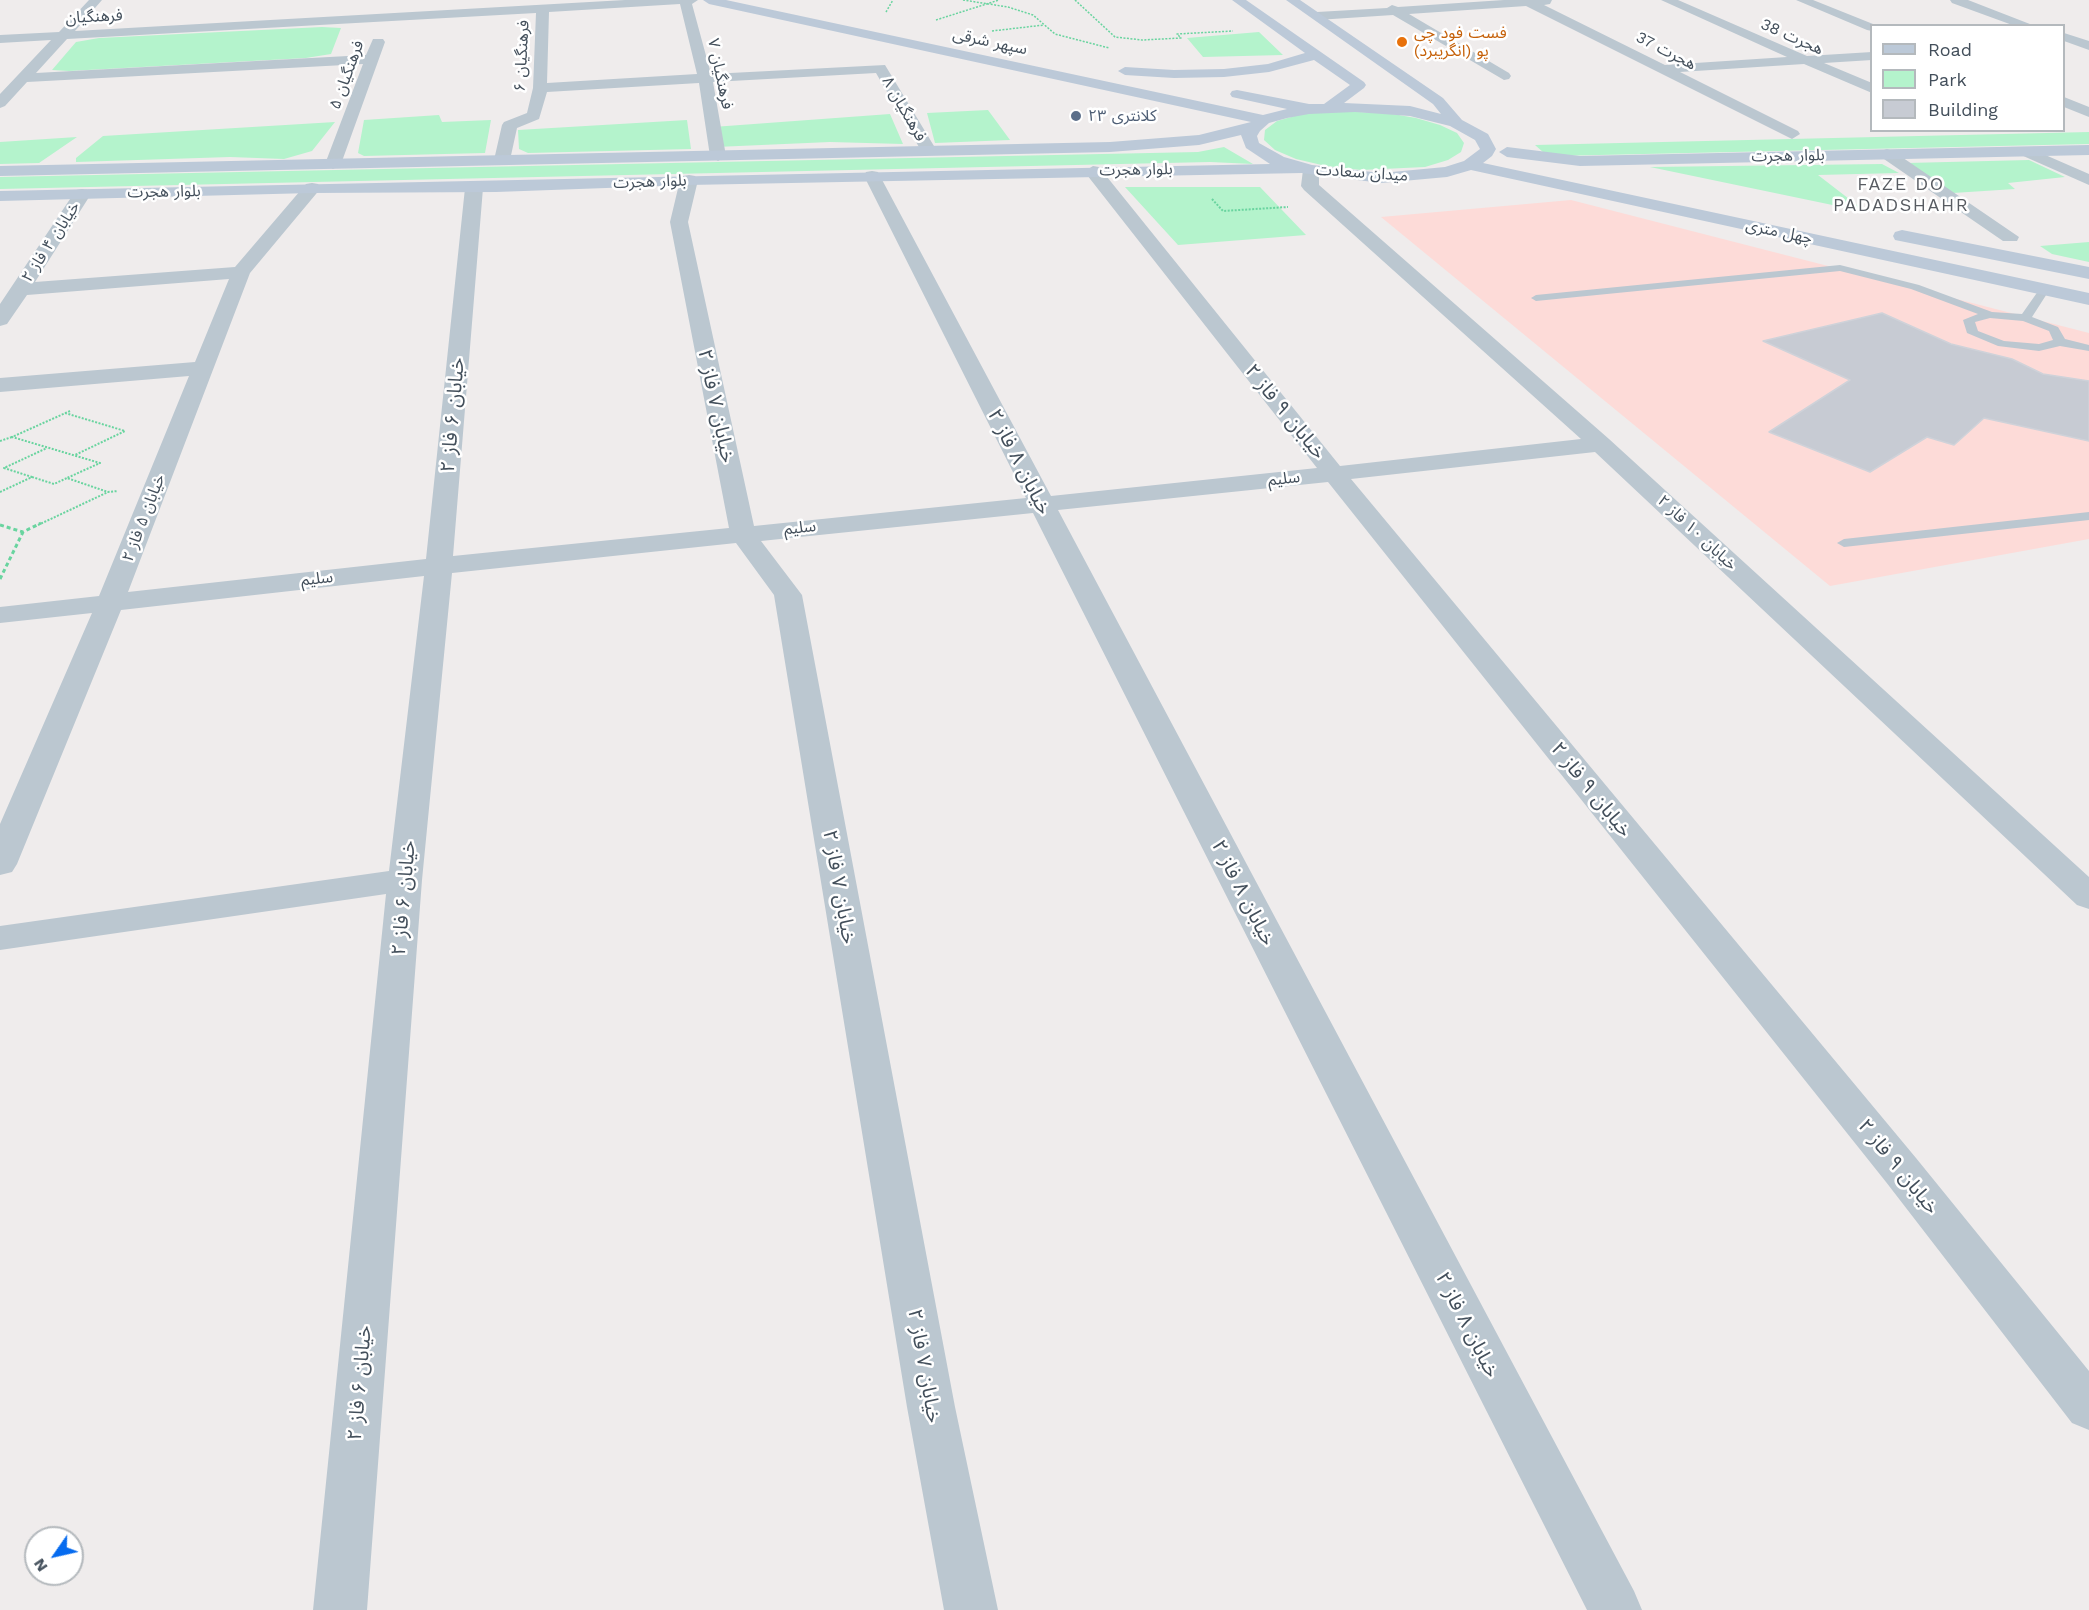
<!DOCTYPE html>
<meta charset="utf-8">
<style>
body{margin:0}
#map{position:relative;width:2089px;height:1610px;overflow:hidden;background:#efecec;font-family:"Work Sans",sans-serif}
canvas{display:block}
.legend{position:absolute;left:1870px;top:24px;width:195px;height:108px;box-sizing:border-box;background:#fff;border:2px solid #b4b9bd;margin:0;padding:8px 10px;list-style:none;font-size:18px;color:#434f5b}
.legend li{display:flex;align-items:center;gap:12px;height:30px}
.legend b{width:30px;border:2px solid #b4b9bd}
.north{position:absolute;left:24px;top:1526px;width:60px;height:60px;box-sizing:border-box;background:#fff;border:2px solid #b4b9bd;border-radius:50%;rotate:236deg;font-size:16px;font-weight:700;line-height:24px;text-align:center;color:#434f5b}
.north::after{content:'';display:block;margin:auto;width:21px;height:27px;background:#066bef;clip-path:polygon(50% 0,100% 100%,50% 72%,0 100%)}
</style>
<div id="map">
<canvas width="2089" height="1610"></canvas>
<ul class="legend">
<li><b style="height:8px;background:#bcc9d8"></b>Road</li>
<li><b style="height:16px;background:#b4f3cc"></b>Park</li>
<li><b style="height:16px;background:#c7cbd3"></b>Building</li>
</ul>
<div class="north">N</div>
</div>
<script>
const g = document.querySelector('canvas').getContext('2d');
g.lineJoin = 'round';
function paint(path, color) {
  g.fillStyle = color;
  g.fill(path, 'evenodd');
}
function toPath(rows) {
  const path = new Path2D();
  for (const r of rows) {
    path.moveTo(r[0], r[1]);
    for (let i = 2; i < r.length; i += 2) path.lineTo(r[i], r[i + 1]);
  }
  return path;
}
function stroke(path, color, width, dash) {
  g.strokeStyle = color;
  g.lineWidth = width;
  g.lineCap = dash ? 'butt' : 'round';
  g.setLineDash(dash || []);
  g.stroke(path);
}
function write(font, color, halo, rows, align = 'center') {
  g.font = font + ' "Work Sans","Noto Sans Arabic",sans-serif';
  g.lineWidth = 5;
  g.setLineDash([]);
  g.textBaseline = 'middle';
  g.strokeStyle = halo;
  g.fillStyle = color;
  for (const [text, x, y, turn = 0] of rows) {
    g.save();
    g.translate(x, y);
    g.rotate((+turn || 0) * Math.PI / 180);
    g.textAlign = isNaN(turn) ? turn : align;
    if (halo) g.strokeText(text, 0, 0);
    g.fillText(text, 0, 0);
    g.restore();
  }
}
paint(toPath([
 [1571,200,2089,333,2089,539,1830,586,1381,217]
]), '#fddbd8');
paint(toPath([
 [322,27,341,28,331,54,306,58,69,71,52,70,76,42,99,38],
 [1259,32,1283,55,1203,57,1187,38],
 [988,110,1010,140,935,143,927,113],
 [1326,111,1387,113,1416,118,1440,125,1457,133,1464,143,1461,152,1448,160,1425,167,1361,170,1326,166,1296,159,1275,150,1264,140,1265,130,1277,121,1298,115],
 [890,114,903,144,830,142,716,147,713,127],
 [439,115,442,122,491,120,485,153,364,156,358,153,364,120],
 [687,120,691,149,528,153,519,149,518,130],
 [335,122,312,151,284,159,230,157,76,162,76,158,103,136],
 [2089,132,2089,144,1555,156,1544,153,1535,145],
 [77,137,39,163,0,164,0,142],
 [1224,147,1253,164,1210,162,0,189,0,177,1198,152],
 [2029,160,2065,177,2008,183,2015,189,1953,193,1907,163],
 [1882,164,1899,173,1818,175,1866,212,1650,167],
 [1125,187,1260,187,1306,235,1178,245],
 [2089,242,2089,262,2052,254,2040,246]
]), '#b4f3cc');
const building = toPath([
 [1882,313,1951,344,2012,359,2043,374,2089,381,2089,441,1984,418,1954,445,1927,437,1870,472,1769,432,1850,380,1763,341,1882,313]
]);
paint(building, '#c7cbd3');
stroke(building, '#cfd2d9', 1.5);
stroke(toPath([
 [963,0,1008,7,1033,15,1055,34,1109,48],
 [1075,0,1115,37,1142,40,1181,38,1177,34,1233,31],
 [886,12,893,0],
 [936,20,999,0],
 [992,31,1044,25]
]), '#69d49f', 1.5, [2, 1.5]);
stroke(toPath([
 [1212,199,1223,211,1288,207],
 [70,411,12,437,100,463,67,478,108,492,118,491],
 [65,413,125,431,75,455],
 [0,441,12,437],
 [32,477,54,484,67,478],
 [0,492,32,477,4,468,47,448],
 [38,525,108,492]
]), '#69d49f', 2, [2, 1.5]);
stroke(toPath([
 [0,525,23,532,41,523],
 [0,579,23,532]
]), '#69d49f', 3, [4, 3]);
paint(toPath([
 [1840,265,1919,285,1992,312,2022,314,2041,287,2049,287,2050,289,2032,317,2058,327,2065,339,2089,345,2089,351,2060,346,2039,351,1998,346,1967,333,1963,320,1978,314,1911,289,1840,271,1536,301,1531,298,1536,295,1840,265],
 [1990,318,2023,321,2049,331,2053,340,2039,344,2004,341,1978,331,1975,322,1990,318],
 [2089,512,2089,520,1844,547,1837,543,1844,539,2089,512]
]), '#bbc7d0');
paint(toPath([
 [89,0,102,0,75,31,625,0,698,0,692,4,711,74,885,65,937,151,935,154,923,154,876,73,713,82,726,156,718,161,710,156,699,83,547,92,539,119,517,128,510,160,502,165,496,164,494,160,502,125,504,122,527,113,533,88,536,13,67,39,36,73,366,55,373,39,383,39,385,42,341,164,333,169,325,164,363,64,27,82,5,106,0,108,0,94,51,40,0,43,0,35,59,32,89,0],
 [680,4,697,74,547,83,549,12,680,4],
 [1504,0,1552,0,1550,4,1544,5,1665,65,1787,57,1661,0,1678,0,1807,56,1872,52,1872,60,1824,63,1872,83,1872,93,1804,64,1680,72,1798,131,1800,134,1792,139,1526,6,1409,14,1509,73,1511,76,1509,79,1504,80,1393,15,1317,20,1311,16,1317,12,1387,8,1392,5,1398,7,1504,0],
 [1796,0,1813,0,1878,26,1872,26,1872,31,1867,30,1796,0],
 [1950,0,1968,0,2035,26,2015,26,1952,3,1950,0],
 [2064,33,2089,41,2089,50,2064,41,2064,33],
 [2064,97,2089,107,2089,117,2064,107,2064,97],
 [2027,147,2089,174,2089,185,2021,155,2019,152,2027,147],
 [1887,149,1893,151,2019,237,2017,241,2003,241,1881,157,1879,154,1881,151,1887,149],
 [1311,165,1319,170,1319,185,1609,439,2089,877,2089,909,2077,905,1595,452,1351,479,1916,1158,2089,1371,2089,1430,2072,1423,1886,1182,1328,482,1058,510,1634,1591,1642,1610,1587,1610,1033,513,761,541,802,595,955,1407,998,1610,944,1610,907,1407,774,595,736,543,452,573,422,880,367,1610,313,1610,386,894,0,950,0,926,389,871,424,576,121,610,17,864,12,872,0,875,0,824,92,613,0,623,0,607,99,596,189,376,0,392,0,378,195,362,229,279,27,295,7,324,0,326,0,304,76,190,82,189,88,190,91,194,35,282,235,267,306,184,312,183,318,184,321,188,250,273,128,592,426,559,465,188,468,184,474,183,480,184,483,188,453,556,729,528,670,222,680,180,683,176,689,175,695,176,698,180,688,222,754,526,1026,498,864,176,866,172,872,171,878,172,880,176,1051,496,1317,468,1087,175,1085,171,1093,166,1099,167,1340,466,1581,439,1304,190,1301,186,1303,170,1311,165]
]), '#bbc7d0');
paint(toPath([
 [703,0,726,0,1263,115,1287,109,1232,97,1230,94,1232,91,1237,90,1309,104,1324,104,1350,85,1314,60,1269,72,1224,77,1174,78,1125,75,1118,71,1125,67,1174,70,1224,69,1268,64,1305,53,1232,0,1246,0,1364,82,1366,85,1364,88,1344,103,1410,106,1441,114,1433,104,1286,0,1300,0,1443,98,1462,120,1488,134,1496,149,1492,156,1483,163,2089,293,2089,305,1471,170,1447,177,1381,183,1302,173,689,185,496,192,312,193,0,201,0,191,1270,164,1246,148,1241,135,1199,145,1110,152,0,176,0,166,1110,142,1199,135,1251,122,709,4,703,0],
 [1355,112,1410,116,1450,126,1475,140,1480,149,1464,161,1445,167,1381,173,1312,165,1284,157,1259,143,1257,136,1260,131,1269,123,1287,118,1309,114,1355,112],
 [2089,145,2089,155,1580,166,1507,157,1499,152,1507,147,1580,156,2089,145],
 [1902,230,2089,267,2089,279,1895,240,1893,236,1895,232,1902,230]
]), '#bcc9d8');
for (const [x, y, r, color] of [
 [1402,42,6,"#e8710a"],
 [1076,116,6,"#5c6f8a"]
]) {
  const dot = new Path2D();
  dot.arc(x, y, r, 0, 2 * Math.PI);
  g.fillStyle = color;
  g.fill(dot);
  stroke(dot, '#fff', 2);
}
write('16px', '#434f5b', '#fff', [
 ["فرهنگیان",94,17,-3],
 ["هجرت 38",1792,37,24],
 ["سپهر شرقی",990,42,12],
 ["هجرت 37",1666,51,27],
 ["فرهنگیان ۶",522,56,-87],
 ["فرهنگیان ۷",720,74,78],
 ["فرهنگیان ۵",347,75,-70],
 ["فرهنگیان ۸",904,109,60],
 ["بلوار هجرت",1788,156,-1],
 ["بلوار هجرت",1136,170,-1],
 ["میدان سعادت",1362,173,4],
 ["بلوار هجرت",650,182,-2],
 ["بلوار هجرت",164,192,-1],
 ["چهل متری",1779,232,12],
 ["خیابان ۴ فاز ۲",51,242,-57],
 ["سلیم",1284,479,-6],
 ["خیابان ۵ فاز ۲",144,518,-69],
 ["سلیم",800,528,-6],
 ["خیابان ۱۰ فاز ۲",1697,533,43],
 ["سلیم",317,579,-6]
]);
write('16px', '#c56008', '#fff', [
 ["فست فود چی",1414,33],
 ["پو (انگریبرد)",1414,51]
], 'left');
write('16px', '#4e5e75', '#fff', [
 ["کلانتری ۲۳",1088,116]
], 'left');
g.letterSpacing = '1.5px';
write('18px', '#585c62', '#fff', [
 ["FAZE DO",1901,185],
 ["PADADSHAHR",1901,206]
]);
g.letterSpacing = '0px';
write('20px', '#434f5b', '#fff', [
 ["خیابان ۷ فاز ۲",716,406,78],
 ["خیابان ۹ فاز ۲",1285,412,51],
 ["خیابان ۶ فاز ۲",453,415,-85],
 ["خیابان ۸ فاز ۲",1019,462,63],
 ["خیابان ۹ فاز ۲",1591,790,51],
 ["خیابان ۷ فاز ۲",839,887,80],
 ["خیابان ۸ فاز ۲",1243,893,63],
 ["خیابان ۶ فاز ۲",404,898,-85],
 ["خیابان ۹ فاز ۲",1898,1167,51],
 ["خیابان ۸ فاز ۲",1467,1325,63],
 ["خیابان ۷ فاز ۲",924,1366,80],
 ["خیابان ۶ فاز ۲",360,1383,-85]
]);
</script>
